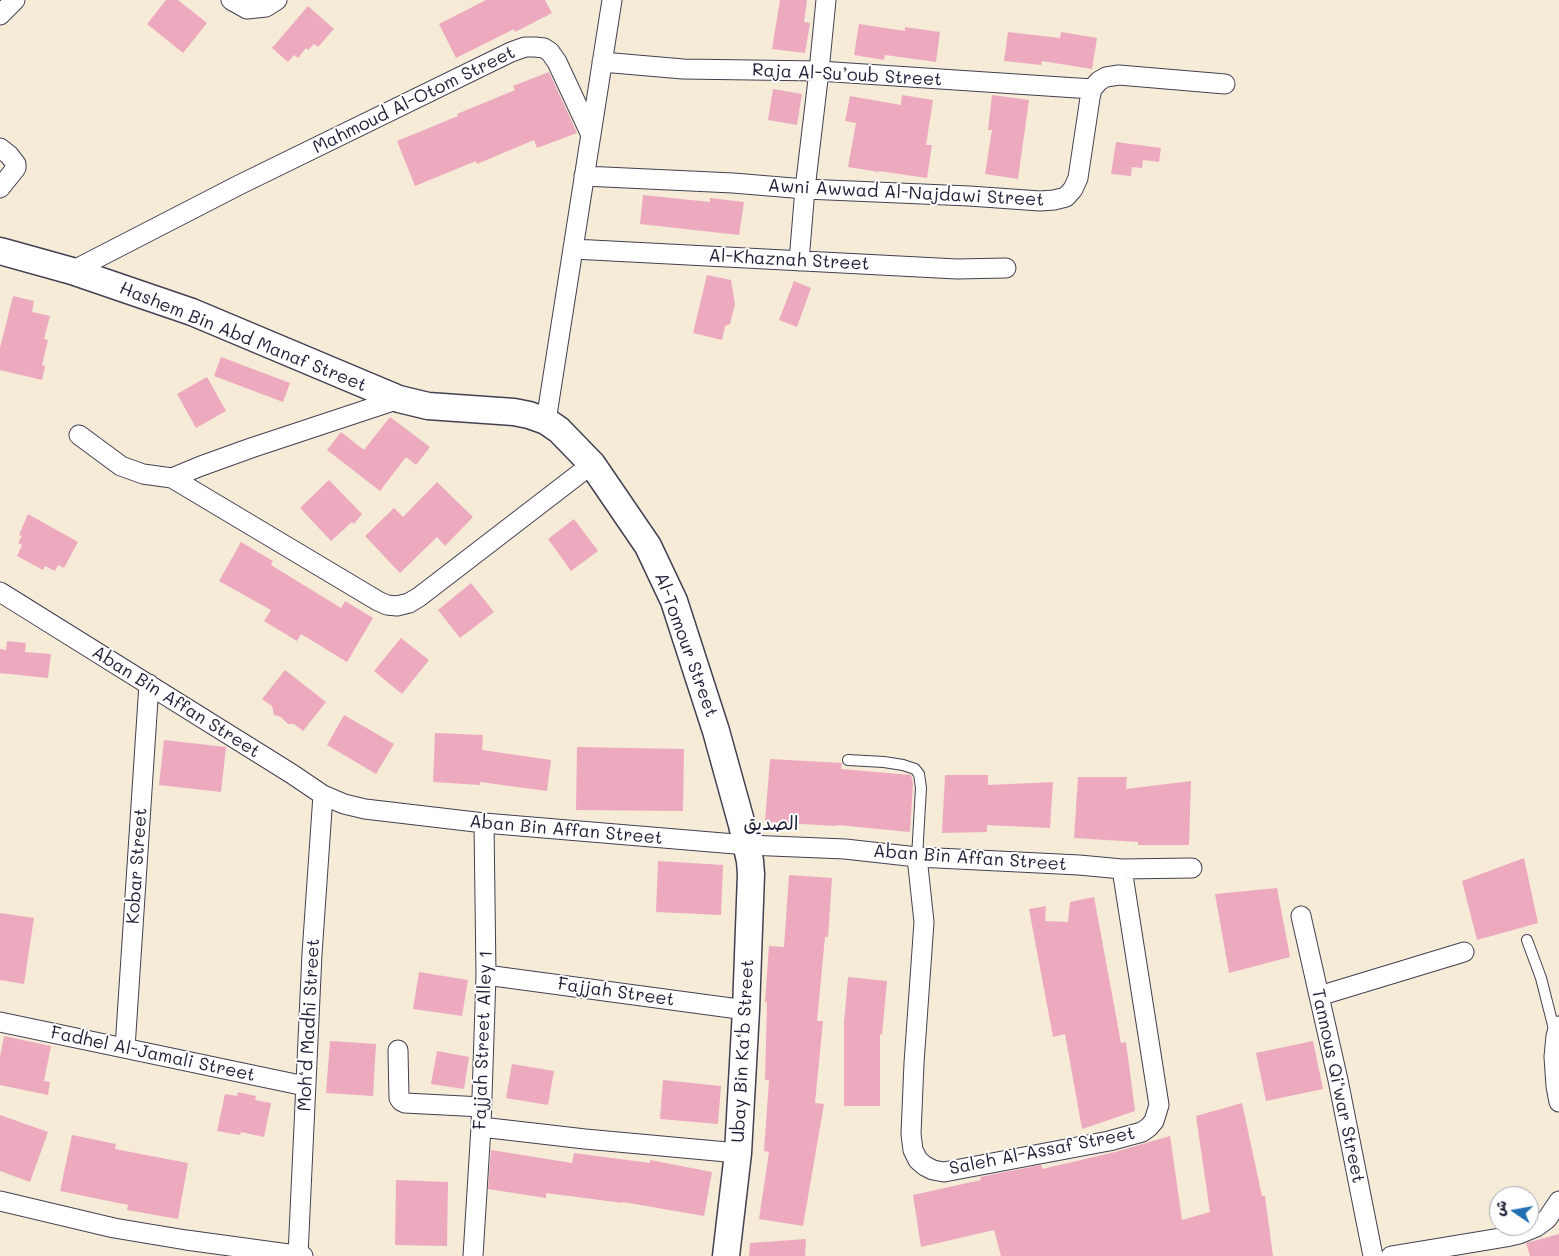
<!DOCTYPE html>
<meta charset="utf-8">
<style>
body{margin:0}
#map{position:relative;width:1559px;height:1256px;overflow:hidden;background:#f5ebd7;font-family:Mali,"Playpen Sans Arabic",sans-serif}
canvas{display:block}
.north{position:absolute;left:1489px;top:1186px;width:50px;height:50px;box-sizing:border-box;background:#fff;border:1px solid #a7a7b1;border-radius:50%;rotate:282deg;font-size:14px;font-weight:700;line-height:20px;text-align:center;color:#22223b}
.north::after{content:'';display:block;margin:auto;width:18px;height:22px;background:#1f6fb2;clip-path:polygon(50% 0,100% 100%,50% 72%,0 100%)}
</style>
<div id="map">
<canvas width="1559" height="1256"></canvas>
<div class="north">ش</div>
</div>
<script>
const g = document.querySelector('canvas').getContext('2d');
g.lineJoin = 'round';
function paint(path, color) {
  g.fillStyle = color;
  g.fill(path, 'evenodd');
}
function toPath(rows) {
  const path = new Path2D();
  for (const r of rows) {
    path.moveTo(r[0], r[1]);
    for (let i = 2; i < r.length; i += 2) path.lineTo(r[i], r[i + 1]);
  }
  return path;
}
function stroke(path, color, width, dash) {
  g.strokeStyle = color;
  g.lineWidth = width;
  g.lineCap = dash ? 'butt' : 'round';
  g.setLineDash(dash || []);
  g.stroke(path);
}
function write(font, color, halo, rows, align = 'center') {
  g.font = font + ' Mali,"Playpen Sans Arabic",sans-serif';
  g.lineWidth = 4;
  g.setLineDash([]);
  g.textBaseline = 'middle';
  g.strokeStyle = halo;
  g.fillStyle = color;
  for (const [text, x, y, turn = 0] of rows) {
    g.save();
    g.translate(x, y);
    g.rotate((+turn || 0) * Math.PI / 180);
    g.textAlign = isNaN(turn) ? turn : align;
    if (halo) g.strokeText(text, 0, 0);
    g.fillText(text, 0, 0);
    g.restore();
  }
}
paint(toPath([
 [166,0,178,0,207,23,183,53,147,24],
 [486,0,545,0,552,13,515,32,514,29,456,58,439,24],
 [780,0,807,0,804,22,810,23,805,53,772,49],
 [308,6,334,29,318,47,314,44,308,50,306,48,298,58,294,55,288,62,272,48],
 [859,24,905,31,905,27,940,32,936,62,885,55,884,60,854,55],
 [1008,32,1060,38,1061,32,1097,38,1092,69,1042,61,1041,65,1004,61],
 [549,72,577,133,537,148,534,140,477,164,476,161,415,186,397,141,458,116,457,114,515,90,513,86],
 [773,89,802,94,797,125,768,120],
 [902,95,933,100,926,145,932,145,927,178,879,171,879,172,848,167,856,123,845,121,850,96,901,105],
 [992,95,1029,100,1018,179,985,174,992,130,988,130],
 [1116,142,1161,148,1159,162,1143,160,1142,168,1132,167,1131,176,1111,174],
 [643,195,710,202,710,198,744,202,739,235,640,224],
 [707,275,731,280,735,304,730,324,725,326,722,340,693,333],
 [794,281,811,288,797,327,779,320],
 [13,296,34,301,32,312,50,316,44,339,48,340,42,365,45,366,42,380,0,370,0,348],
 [221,357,290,383,283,402,214,376],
 [207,377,226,411,196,428,177,394],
 [390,417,430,447,416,465,406,457,380,491,327,450,341,432,364,450],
 [329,480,362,514,354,524,352,522,331,541,300,508],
 [437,482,473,517,445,546,437,537,400,573,365,536,394,508,403,517],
 [28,514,78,542,64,568,58,565,55,571,45,566,43,570,17,556,22,545,18,543,22,536,19,535],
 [574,519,598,551,571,571,548,539],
 [241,542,273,561,271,565,341,608,345,601,373,618,347,662,301,634,297,641,264,621,271,610,219,581],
 [471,583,494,612,460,638,438,610],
 [401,638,429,660,402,694,374,671],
 [7,641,26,643,25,652,51,654,48,678,0,673,0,649,6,650],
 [285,670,326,702,303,731,294,724,288,724,281,717,274,715,272,706,262,699],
 [344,715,394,744,376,774,327,745],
 [435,733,483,735,482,750,551,760,547,791,480,782,480,785,433,782],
 [164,740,226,747,221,792,159,785],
 [577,747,684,749,683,811,576,810],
 [770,759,842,763,841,769,911,775,913,783,910,832,837,825,836,826,765,822],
 [945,775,988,775,988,785,1053,782,1050,828,987,825,987,832,942,833],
 [1078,777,1127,777,1126,789,1191,781,1189,845,1138,845,1138,842,1074,838],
 [1524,858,1538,923,1477,940,1462,881],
 [658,861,723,865,721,915,656,912],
 [789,875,832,878,828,937,825,937,817,1021,823,1021,815,1103,824,1104,803,1226,759,1219,769,1152,764,1151,769,1080,765,1080,767,1002,765,1002,769,946,784,947],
 [1277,888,1290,957,1229,973,1215,894],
 [1094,897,1121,1043,1126,1042,1135,1111,1082,1129,1065,1034,1053,1037,1029,909,1046,906,1045,921,1068,922,1070,902],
 [0,913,34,918,24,984,0,980],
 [419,972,468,980,462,1016,413,1009],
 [848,977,887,981,882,1035,880,1034,880,1106,844,1106,844,1023],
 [4,1036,51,1046,44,1081,50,1082,48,1095,0,1085,0,1057],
 [330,1041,376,1044,373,1096,326,1093],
 [1313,1041,1323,1089,1266,1101,1256,1053],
 [437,1051,469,1057,464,1089,431,1084],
 [512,1064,554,1071,548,1105,506,1098],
 [663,1080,721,1086,718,1124,660,1119],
 [238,1092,256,1096,255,1100,271,1103,264,1137,241,1132,240,1135,217,1131,225,1094,237,1096],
 [1242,1103,1262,1196,1265,1196,1273,1256,1001,1256,994,1230,921,1247,913,1195,981,1180,980,1177,1041,1165,1042,1169,1115,1152,1170,1136,1182,1220,1210,1212,1196,1116],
 [0,1115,48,1132,30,1182,0,1171],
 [72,1135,116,1144,115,1149,188,1163,178,1219,127,1210,128,1205,60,1191],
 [491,1150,572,1163,574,1153,650,1163,650,1160,712,1172,704,1216,623,1202,623,1203,546,1193,546,1198,488,1189],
 [396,1180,448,1182,447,1246,395,1245],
 [1559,1234,1559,1256,1530,1256,1526,1243],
 [806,1239,805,1256,749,1256,750,1243]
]), '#edaabf');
const lane = toPath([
 [848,760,884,762,903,765,915,769,919,774,921,788,917,857],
 [1527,940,1541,978,1555,1033]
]);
const street = toPath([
 [231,0,247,9,266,7,277,0],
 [0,15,15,0],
 [602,62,683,69,819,71,1092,89],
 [0,148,9,155,16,164,16,168,0,188],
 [584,176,733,183,805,189,969,196,1040,201,1054,200,1066,197,1073,189,1078,178,1090,98,1092,89,1099,81,1106,77,1119,75,1225,84],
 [573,249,957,269,1006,268],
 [799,261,805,189,819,71,826,0],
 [72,271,239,185,511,52,525,47,535,47,544,48,550,52,557,62,591,135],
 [546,421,612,0],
 [79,435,121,466,143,474,172,478,378,601,387,605,397,606,409,603,419,597,592,464],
 [172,478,201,466,251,448,399,399],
 [0,592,292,774,323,795,344,804,365,809,484,823,747,845,845,849,917,857,1079,865,1122,869,1192,868],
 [917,857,924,922,914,1063,911,1134,913,1150,918,1160,925,1166,933,1170,944,1172,1109,1141,1142,1132,1149,1127,1154,1121,1159,1105,1122,869],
 [1301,916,1338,1080,1373,1256],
 [486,975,746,1010],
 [1319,996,1464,952],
 [0,1022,305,1086],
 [1559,1026,1556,1036,1554,1057,1556,1086,1559,1102],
 [125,1048,149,684],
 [398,1050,399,1098,401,1101,405,1103,482,1107],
 [481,1127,585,1139,738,1153],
 [0,1201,114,1228,186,1240,303,1256],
 [298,1255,312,954,323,795],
 [473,1256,481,1127,486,975,484,823],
 [1391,1256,1506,1237,1519,1234,1536,1227,1547,1219,1559,1201]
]);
const secondary = toPath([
 [0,251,72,271,192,312,399,399,428,406,514,412,529,415,546,421,559,430,592,464,648,546,674,601,716,731,742,825,750,861,751,874,746,1010,738,1153,726,1256]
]);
stroke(lane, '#424052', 12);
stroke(street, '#424052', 21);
stroke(secondary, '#424052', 29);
stroke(lane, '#fff', 10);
stroke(street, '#fff', 19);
stroke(secondary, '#fff', 26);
write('18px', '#22223b', '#fff', [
 ["Raja Al-Su’oub Street",847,75,3],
 ["Mahmoud Al-Otom Street",414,100,-26],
 ["Awni Awwad Al-Najdawi Street",906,193,3],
 ["Al-Khaznah Street",789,260,3],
 ["Hashem Bin Abd Manaf Street",243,337,22],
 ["Al-Tomour Street",686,645,70],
 ["Aban Bin Affan Street",176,702,32],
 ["Aban Bin Affan Street",566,830,5],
 ["Aban Bin Affan Street",970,858,4],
 ["Kobar Street",137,866,-86],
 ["Fajjah Street",616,992,8],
 ["Moh‘d Madhi Street",309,1025,-87],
 ["Fajjah Street Alley 1",483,1040,-88],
 ["Ubay Bin Ka‘b Street",743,1051,-87],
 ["Fadhel Al-Jamali Street",153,1054,12],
 ["Tannous Qi‘war Street",1338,1086,78],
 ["Saleh Al-Assaf Street",1042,1151,-11]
]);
write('19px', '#22223b', '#fff', [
 ["الصديق",771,824]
]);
</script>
